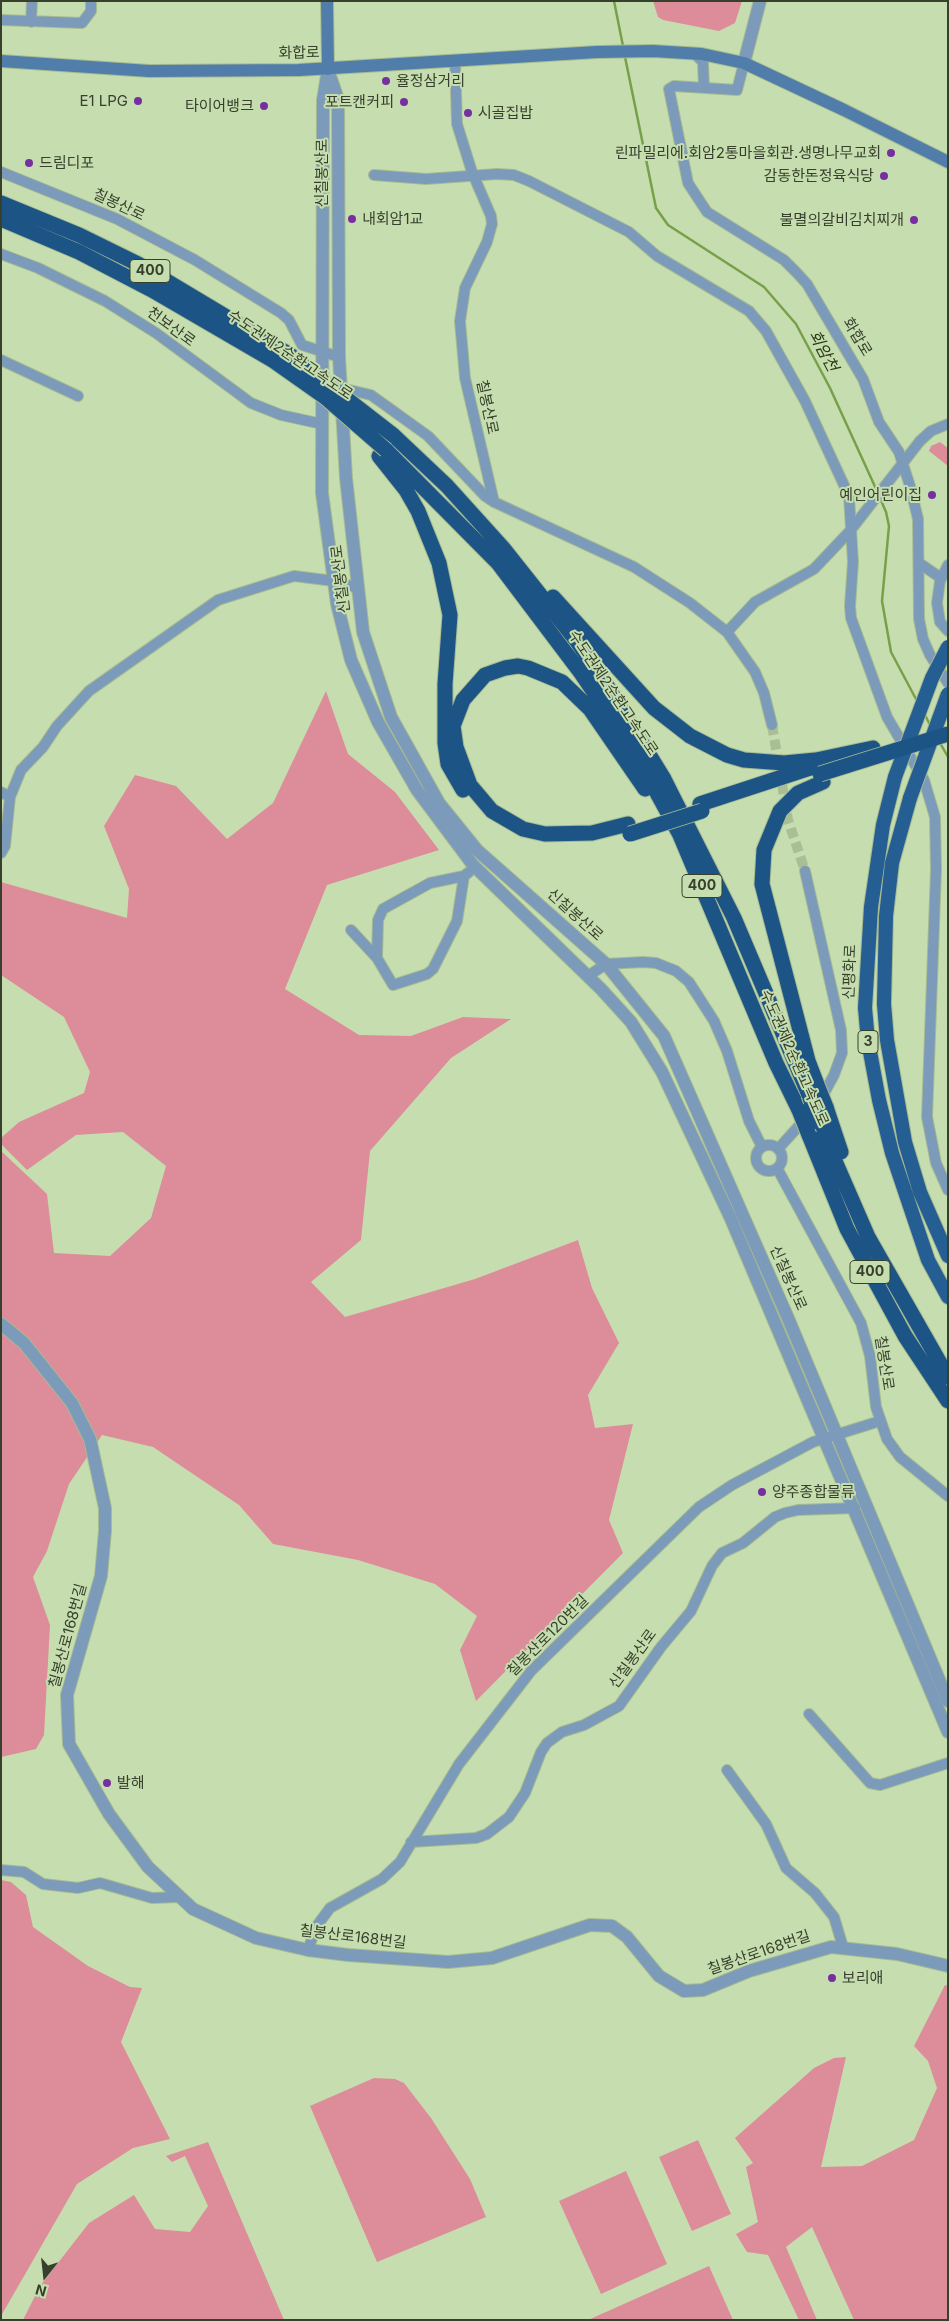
<!DOCTYPE html>
<meta charset="utf-8">
<style>
body{margin:0}
#map{position:relative;width:949px;height:2321px;overflow:hidden;background:#c6deaf;font-family:Inter,sans-serif}
canvas{display:block}
.frame{position:absolute;inset:0;border:2px solid #37402d;pointer-events:none}
.north{position:absolute;left:20px;top:2251px;width:50px;height:50px;-webkit-text-stroke:4px #c6deaf;paint-order:stroke;rotate:196deg;font-size:14px;font-weight:700;line-height:20px;text-align:center;color:#37402d}
.north::after{content:'';display:block;margin:auto;width:18px;height:22px;background:#37402d;clip-path:polygon(50% 0,100% 100%,50% 72%,0 100%)}
</style>
<div id="map">
<canvas width="949" height="2321"></canvas>
<div class="frame"></div>
<div class="north">N</div>
</div>
<script>
const g = document.querySelector('canvas').getContext('2d');
g.lineJoin = 'round';
function paint(path, color) {
  g.fillStyle = color;
  g.fill(path, 'evenodd');
}
function toPath(rows) {
  const path = new Path2D();
  for (const r of rows) {
    if (r.length === 3) {
      path.moveTo(r[0] + r[2], r[1]);
      path.arc(r[0], r[1], r[2], 0, 2 * Math.PI);
      continue;
    }
    path.moveTo(r[0], r[1]);
    for (let i = 2; i < r.length; i += 2) path.lineTo(r[i], r[i + 1]);
  }
  return path;
}
function stroke(path, color, width, dash) {
  g.strokeStyle = color;
  g.lineWidth = width;
  g.lineCap = dash ? 'butt' : 'round';
  g.setLineDash(dash || []);
  g.stroke(path);
}
function write(font, color, halo, rows, align = 'center') {
  g.font = font + ' Inter,"Noto Sans KR",sans-serif';
  g.lineWidth = 4;
  g.setLineDash([]);
  g.textBaseline = 'middle';
  g.strokeStyle = halo;
  g.fillStyle = color;
  for (const [text, x, y, turn = 0] of rows) {
    g.save();
    g.translate(x, y);
    g.rotate((+turn || 0) * Math.PI / 180);
    g.textAlign = isNaN(turn) ? turn : align;
    if (halo) g.strokeText(text, 0, 0);
    g.fillText(text, 0, 0);
    g.restore();
  }
}
paint(toPath([
 [653,1,742,1,735,23,719,31,663,20,658,17],
 [940,442,948,448,948,466,929,451,931,446],
 [326,691,348,754,395,792,439,850,327,885,285,989,359,1035,411,1036,463,1017,511,1019,451,1058,370,1151,361,1240,311,1282,345,1317,475,1279,578,1240,592,1288,619,1343,588,1395,595,1428,633,1424,609,1520,623,1553,476,1701,460,1650,477,1616,435,1584,358,1560,273,1544,239,1505,153,1447,102,1435,69,1484,47,1551,33,1577,50,1625,44,1735,36,1749,1,1757,1,1151,47,1194,54,1253,110,1256,151,1218,166,1166,123,1132,76,1135,27,1170,1,1144,1,1138,19,1122,84,1093,90,1072,64,1017,1,975,1,882,127,918,129,889,104,826,135,775,176,786,227,839,273,803],
 [1,1880,11,1882,26,1895,33,1927,88,1966,130,1987,142,1988,121,2042,170,2139,133,2148,77,2184,1,2316],
 [945,1985,948,1986,948,2320,854,2320,812,2227,786,2247,817,2320,799,2320,768,2255,747,2252,736,2234,758,2222,746,2167,753,2163,735,2138,814,2068,834,2058,846,2057,821,2167,862,2166,914,2140,937,2088,928,2061,914,2046],
 [374,2078,395,2079,404,2083,431,2118,470,2179,486,2217,377,2262,310,2106],
 [698,2140,731,2214,692,2231,659,2157],
 [208,2142,284,2320,23,2320,40,2286,89,2223,134,2195,155,2229,190,2232,208,2206,185,2156,172,2162,166,2156],
 [626,2171,667,2264,601,2294,559,2201],
 [709,2266,733,2320,588,2320]
]), '#dc8d99');
stroke(toPath([
 [614,1,623,46],
 [625,57,656,208,668,225,764,287,796,324,830,388,877,491],
 [880,498,886,512,889,526,882,601,891,652,917,701],
 [925,715,930,725],
 [940,743,948,757]
]), '#78a049', 2.5);
stroke(toPath([
 [772,725,788,820,805,871]
]), '#a9be95', 10, [10, 5]);
const minor = toPath([
 [1,20,82,23,91,11,91,1],
 [31,22,32,1],
 [695,54,703,62,704,88],
 [455,61,457,124,472,172,491,216,492,224,487,242,465,288,460,321,465,378,494,502,634,567,690,603,727,632,755,602,814,569,850,531,920,441,931,431,948,424],
 [744,63,737,90,674,86,669,89,688,183,707,212,784,260,797,273,807,284,863,379,879,422,899,452,910,486,918,519,919,619,923,639,930,655,948,683],
 [1,172,117,219,195,260,281,313,289,320,302,345,339,357],
 [374,175,426,179,497,174,514,175,529,181,629,232,657,256,749,311,766,331,805,401,849,496,853,562,850,606,851,618,887,717,924,780,935,817,936,870,927,1117,936,1163,948,1190],
 [1,254,38,268,105,301,156,333,251,403,281,415,322,424],
 [1,360,78,396],
 [341,388,371,395,428,436,485,496,494,502],
 [919,563,941,578],
 [948,565,940,581,937,603,940,622,948,631],
 [727,632,755,672,764,693,772,725],
 [1,792,10,797],
 [1,853,5,846,10,797,21,770,43,747,57,726,89,691,218,600,294,576,334,581,358,588],
 [805,871,841,1030,842,1053,834,1075,821,1099],
 [351,930,377,958,393,985,427,974,433,969,457,921,464,876],
 [377,958,378,920,383,909,430,883,464,876,469,872],
 [588,976,606,964,643,962,656,963,676,971,689,982,714,1021,727,1051,749,1121,762,1147],
 [769,1158,13],
 [778,1149,806,1118],
 [777,1168,861,1323,870,1356,876,1407,887,1439,900,1457,948,1496],
 [809,1714,870,1783,880,1785,948,1763],
 [727,1770,766,1824,786,1868,815,1893,834,1917,843,1947],
 [411,1842,476,1838,487,1834,509,1817,525,1793,541,1752,547,1743,562,1732,584,1725,619,1706,661,1647,691,1611,712,1566,722,1553,743,1543,775,1517,785,1513,798,1510,855,1508],
 [1,1870,24,1872,43,1884,78,1888,100,1883,152,1898,180,1897],
 [308,1950,316,1927,330,1908,382,1879,400,1862,459,1764,531,1671,699,1507,732,1485,813,1442,880,1421]
]);
const tertiary = toPath([
 [744,63,760,1],
 [328,69,323,100,322,493,337,604,351,660,378,722,417,790,473,865,601,989,631,1022,662,1072,731,1219,948,1732],
 [329,73,338,99,339,357,346,478,363,632,391,717,439,803,477,850,606,964,664,1036,788,1318,948,1701],
 [1,1324,24,1343,72,1403,90,1439,105,1508,105,1531,101,1576,67,1695,69,1744,109,1814,148,1867,193,1909,256,1938,308,1950,348,1955,448,1962,492,1958,590,1925,612,1926,627,1937,659,1976,684,1991,703,1990,749,1971,831,1947,897,1954,948,1966]
]);
const secondary = toPath([
 [327,1,328,69],
 [1,61,149,71,299,70,597,52,653,51,702,54,744,63,844,110,948,162]
]);
const trunk = toPath([
 [895,777,883,825,871,907,865,1008,868,1041,879,1100,892,1153,928,1260,948,1297],
 [910,798,892,863,886,916,884,1004,887,1040,905,1142,920,1192,948,1256]
]);
const motorway = toPath([
 [1,203,79,235,138,264,290,355],
 [1,219,79,252,152,290,274,361],
 [393,435,447,486,503,548,576,640,605,683,664,779,734,918,809,1095],
 [386,450,498,563,581,673,634,751,680,835,776,1063,799,1110],
 [379,456,406,490,418,511,439,563,450,615,445,684,445,743,448,764,463,790],
 [553,597,654,708,690,736,727,755,744,760,784,763,816,760,873,748],
 [700,804,813,767],
 [628,824,592,833,545,834,523,829,492,811,470,785,456,747,453,726,463,700,485,675,505,668,518,666,528,668,562,682,590,709,645,789],
 [816,1082,808,1061,762,884,764,850,780,811,798,793,823,782],
 [826,1107,841,1152],
 [818,1122,868,1237,948,1377],
 [809,1135,847,1229,905,1336,948,1401]
]);
stroke(minor, '#a7bb92', 12);
stroke(tertiary, '#a7bb92', 14);
stroke(secondary, '#a7bb92', 14);
stroke(trunk, '#a7bb92', 16);
stroke(motorway, '#a7bb92', 17);
stroke(minor, '#7c9ab9', 10);
stroke(tertiary, '#7c9ab9', 12);
stroke(secondary, '#507da9', 12);
stroke(trunk, '#255e92', 14);
stroke(motorway, '#1d5486', 15);
const trunkBridge = toPath([
 [895,777,932,678,948,647],
 [910,798,948,694]
]);
const motorwayBridge = toPath([
 [290,355,393,435],
 [274,361,325,397,386,450],
 [820,774,948,734],
 [630,834,702,811],
 [816,1082,826,1107],
 [809,1095,818,1122],
 [799,1110,809,1135]
]);
stroke(trunkBridge, '#a7bb92', 16, []);
stroke(motorwayBridge, '#a7bb92', 17, []);
stroke(trunkBridge, '#255e92', 14);
stroke(motorwayBridge, '#1d5486', 15);
for (const [x, y, r, color] of [
 [386,81,5,"#762ea1"],
 [138,101,5,"#762ea1"],
 [404,102,5,"#762ea1"],
 [264,106,5,"#762ea1"],
 [468,113,5,"#762ea1"],
 [891,153,5,"#762ea1"],
 [29,163,5,"#762ea1"],
 [884,176,5,"#762ea1"],
 [352,219,5,"#762ea1"],
 [914,220,5,"#762ea1"],
 [932,495,5,"#762ea1"],
 [762,1492,5,"#762ea1"],
 [107,1783,5,"#762ea1"],
 [832,1978,5,"#762ea1"]
]) {
  const dot = new Path2D();
  dot.arc(x, y, r, 0, 2 * Math.PI);
  g.fillStyle = color;
  g.fill(dot);
  stroke(dot, '#c6deaf', 2);
}
for (const [x, y, w] of [
 [150,271,40],
 [702,886,40],
 [868,1042,20],
 [870,1272,40]
]) {
  const box = new Path2D();
  box.roundRect(x - w / 2, y - 11.5, w, 23, 4);
  g.fillStyle = '#c6deaf';
  g.fill(box);
  stroke(box, '#37402d', 1);
}
write('bold 14px', '#37402d', null, [
 ["400",150,271],
 ["400",702,886],
 ["3",868,1042],
 ["400",870,1272]
]);
write('15px', '#37402d', '#c6deaf', [
 ["화합로",299,53,-1],
 ["신칠봉산로",322,173,-90],
 ["칠봉산로",119,205,25],
 ["천보산로",171,327,36],
 ["화합로",857,337,59],
 ["수도권제2순환고속도로",290,355,34],
 ["칠봉산로",487,407,78],
 ["신칠봉산로",341,579,-97],
 ["수도권제2순환고속도로",613,693,56],
 ["신칠봉산로",575,915,42],
 ["신평화로",850,972,-88],
 ["수도권제2순환고속도로",794,1058,66],
 ["신칠봉산로",788,1278,66],
 ["칠봉산로",884,1363,81],
 ["칠봉산로168번길",68,1636,-75],
 ["칠봉산로120번길",548,1636,-45],
 ["신칠봉산로",633,1659,-54],
 ["칠봉산로168번길",353,1937,7],
 ["칠봉산로168번길",759,1953,-19]
]);
write('15px', '#37402d', '#c6deaf', [
 ["율정삼거리",396,81],
 ["E1 LPG",128,101,"right"],
 ["포트캔커피",394,102,"right"],
 ["타이어뱅크",254,106,"right"],
 ["시골집밥",478,113],
 ["린파밀리에.회암2통마을회관.생명나무교회",881,153,"right"],
 ["드림디포",39,163],
 ["감동한돈정육식당",874,176,"right"],
 ["내회암1교",362,219],
 ["불멸의갈비김치찌개",904,220,"right"],
 ["예인어린이집",922,495,"right"],
 ["양주종합물류",772,1492],
 ["발해",117,1783],
 ["보리애",842,1978]
], 'left');
write('italic 16px', '#293915', '#c6deaf', [
 ["회암천",823,351,62]
]);
</script>
